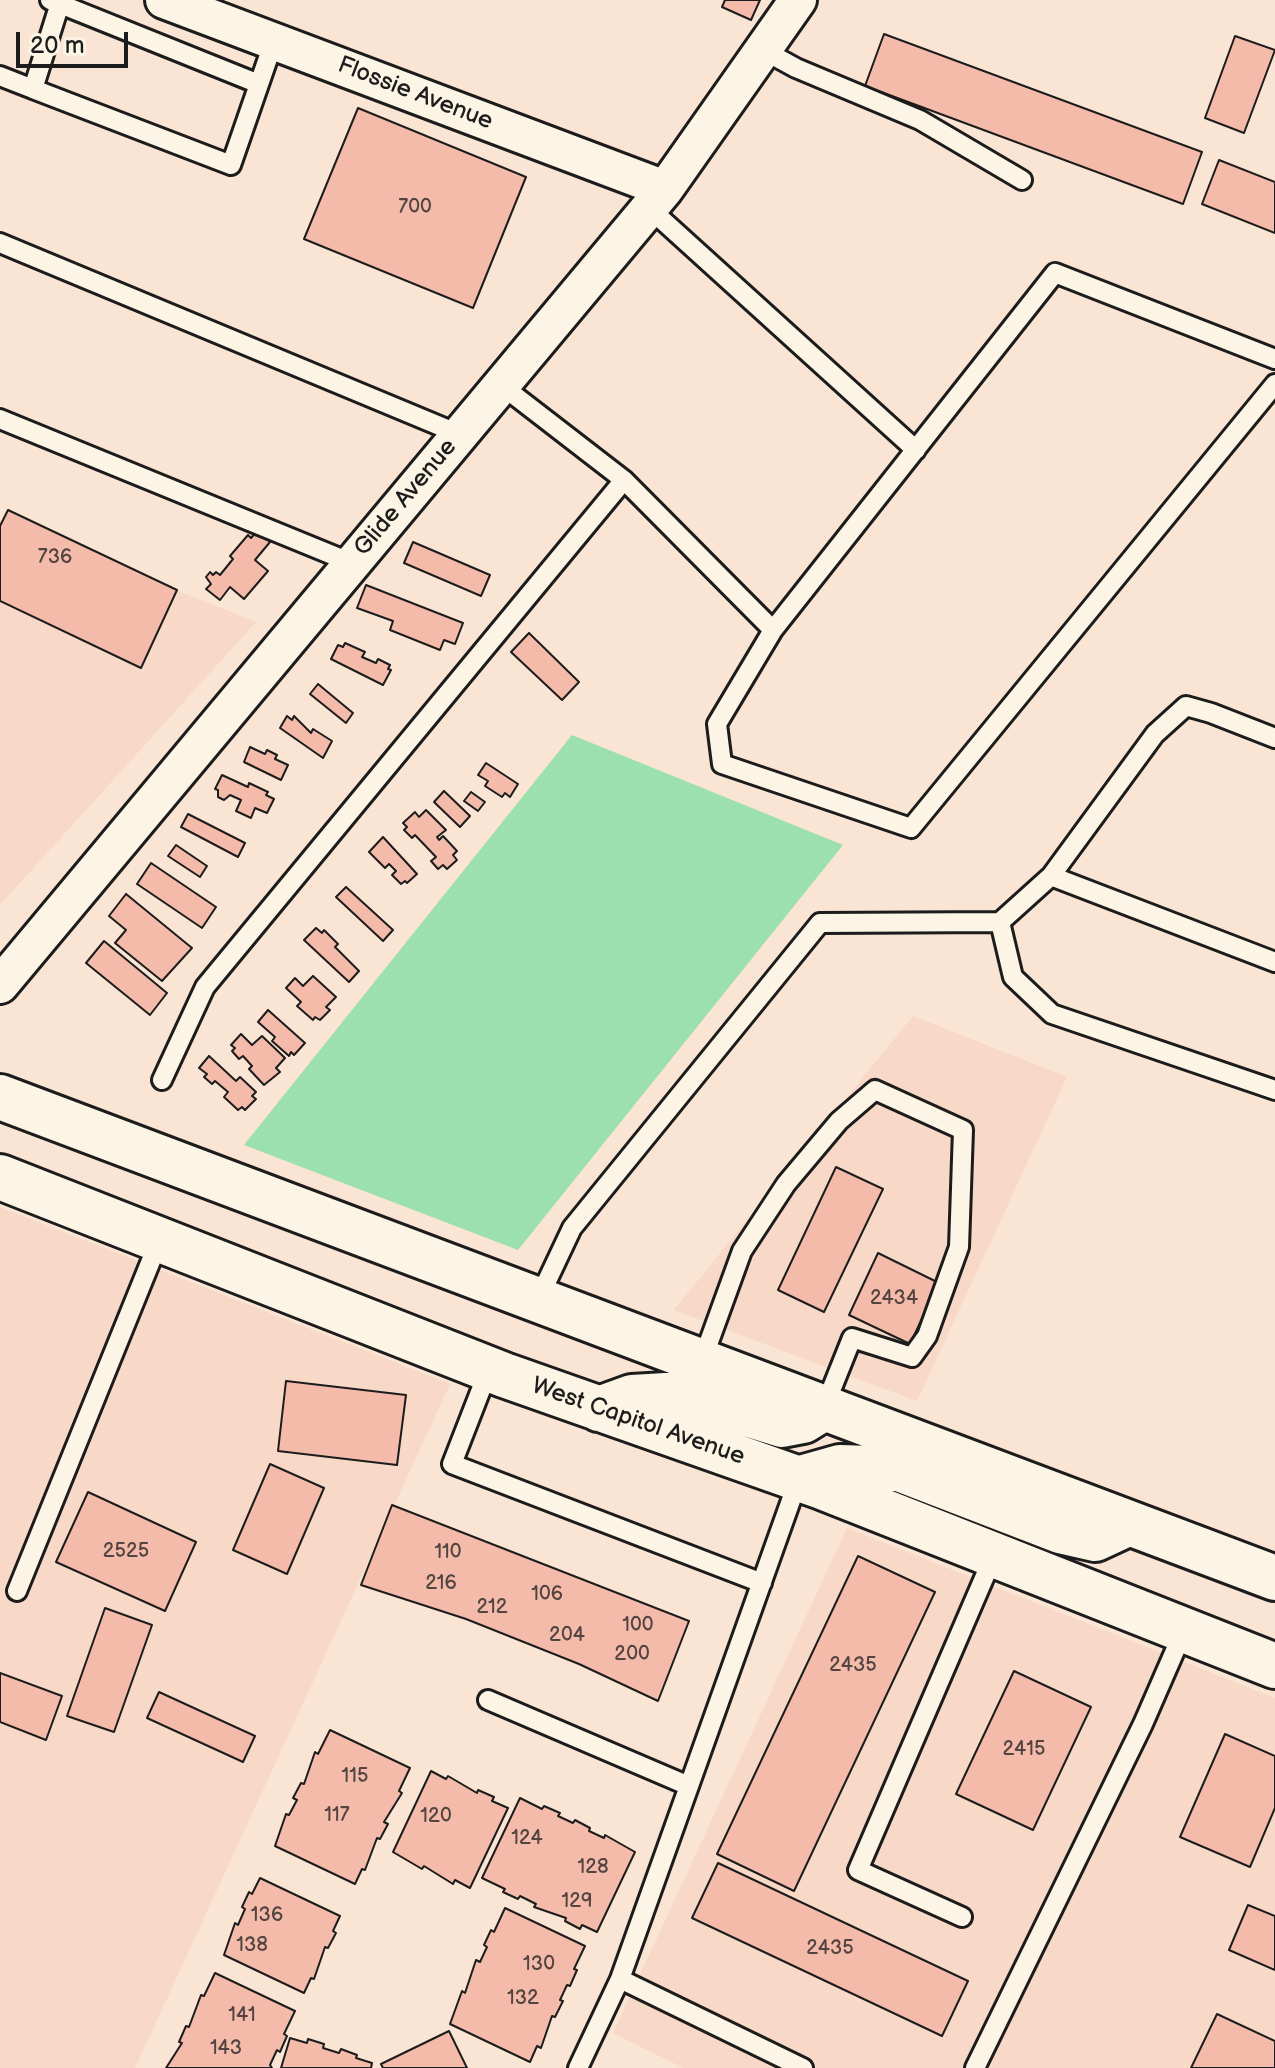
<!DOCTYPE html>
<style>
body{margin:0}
#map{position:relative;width:1275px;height:2068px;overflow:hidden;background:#fae4d3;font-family:"Balsamiq Sans",sans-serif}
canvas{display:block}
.scale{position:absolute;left:16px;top:32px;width:112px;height:36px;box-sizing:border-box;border:4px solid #1c1c1c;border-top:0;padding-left:10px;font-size:24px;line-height:28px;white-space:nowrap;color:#1c1c1c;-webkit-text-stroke:6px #fcf5e5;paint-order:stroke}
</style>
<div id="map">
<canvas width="1275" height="2068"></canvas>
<div class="scale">20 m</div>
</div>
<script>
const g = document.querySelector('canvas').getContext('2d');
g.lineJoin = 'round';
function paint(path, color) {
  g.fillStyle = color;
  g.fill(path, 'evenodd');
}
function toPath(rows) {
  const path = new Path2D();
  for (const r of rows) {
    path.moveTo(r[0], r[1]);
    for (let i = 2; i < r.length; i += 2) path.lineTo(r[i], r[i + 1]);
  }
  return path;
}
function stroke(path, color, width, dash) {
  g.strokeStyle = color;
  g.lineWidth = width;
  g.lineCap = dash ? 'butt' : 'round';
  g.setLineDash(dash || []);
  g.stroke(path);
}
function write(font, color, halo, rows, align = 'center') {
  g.font = font + ' "Balsamiq Sans",sans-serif';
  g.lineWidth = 6;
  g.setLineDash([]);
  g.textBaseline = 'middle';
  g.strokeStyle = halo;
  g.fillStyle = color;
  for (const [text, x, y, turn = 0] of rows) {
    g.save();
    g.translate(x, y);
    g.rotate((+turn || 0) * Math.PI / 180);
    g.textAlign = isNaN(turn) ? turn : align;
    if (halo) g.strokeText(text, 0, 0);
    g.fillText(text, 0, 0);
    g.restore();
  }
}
paint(toPath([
 [0,520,256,622,0,905],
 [913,1016,1067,1077,917,1401,674,1310],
 [0,1207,450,1384,135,2068,0,2068],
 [847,1528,1275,1698,1275,2068,684,2068,613,2033]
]), '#f8d8c7');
paint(toPath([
 [572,735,843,845,518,1250,244,1145]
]), '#9be0ad');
const building = toPath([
 [725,0,760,0,751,20,722,7,725,0],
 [884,34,1202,152,1183,204,865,86,884,34],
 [1235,36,1275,50,1244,133,1205,118,1235,36],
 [358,108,526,177,473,308,304,239,358,108],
 [1219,160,1275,182,1275,233,1202,204,1219,160],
 [8,510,177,590,141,668,0,601,0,526,8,510],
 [258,530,270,542,255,560,268,571,244,599,230,587,220,600,206,589,211,584,206,577,210,572,213,575,216,572,220,575,233,559,230,556,248,535,251,538,258,530],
 [413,542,490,575,481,596,404,563,413,542],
 [366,585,463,623,455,644,444,640,440,650,390,630,393,621,357,608,366,585],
 [529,633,579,682,562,700,511,652,529,633],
 [345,643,365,652,362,657,376,663,378,659,390,665,388,669,391,670,383,685,331,659,338,645,343,647,345,643],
 [318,684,353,713,346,723,310,694,318,684],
 [287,716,292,720,294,716,311,733,313,729,332,741,323,758,280,728,287,716],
 [250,747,265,754,267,750,277,755,275,759,288,765,281,780,244,762,250,747],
 [486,763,518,784,510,797,505,793,502,797,485,786,488,781,478,775,486,763],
 [222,775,248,787,249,783,268,792,266,795,274,799,267,813,255,808,251,818,236,811,241,800,230,795,224,800,218,797,218,790,215,789,222,775],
 [444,791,470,816,460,827,434,802,444,791],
 [471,792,485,802,478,811,464,801,471,792],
 [426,810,446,830,437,837,439,840,443,836,457,851,453,855,457,860,447,869,443,865,438,869,431,861,436,857,415,835,412,838,404,830,407,827,403,823,415,812,419,817,426,810],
 [188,814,245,843,238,857,181,827,188,814],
 [383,837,417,874,407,883,405,881,401,884,392,875,396,871,389,864,385,868,369,852,383,837],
 [176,845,207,866,200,877,168,856,176,845],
 [151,863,216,907,202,928,137,884,151,863],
 [346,887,393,930,383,941,336,897,346,887],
 [126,894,192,948,162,981,115,943,126,930,109,916,126,894],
 [316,928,322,933,324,930,338,944,335,947,359,971,349,982,304,940,316,928],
 [104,941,167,993,150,1015,86,963,104,941],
 [313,976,336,997,326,1007,330,1010,320,1020,315,1017,313,1020,297,1006,301,1002,286,988,295,978,303,986,313,976],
 [268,1010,305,1043,294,1055,291,1052,289,1056,272,1041,275,1037,258,1022,268,1010],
 [241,1034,252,1045,262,1036,285,1058,276,1068,280,1072,264,1085,249,1069,252,1066,243,1056,239,1059,232,1051,235,1048,231,1045,241,1034],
 [209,1056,236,1081,240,1077,256,1092,252,1096,256,1099,245,1110,242,1107,238,1110,224,1097,228,1092,215,1081,212,1084,204,1077,207,1074,199,1068,209,1056],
 [836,1167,883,1189,824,1312,778,1290,836,1167],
 [878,1253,939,1283,910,1344,849,1315,878,1253],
 [286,1381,406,1395,397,1465,278,1451,286,1381],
 [270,1464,324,1488,287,1574,233,1550,270,1464],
 [88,1492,196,1542,165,1611,56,1562,88,1492],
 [392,1505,689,1621,658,1701,579,1664,466,1619,361,1585,392,1505],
 [858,1556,935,1592,794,1891,717,1854,858,1556],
 [105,1608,152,1625,114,1732,67,1716,105,1608],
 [1014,1671,1091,1707,1033,1830,956,1794,1014,1671],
 [0,1673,62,1696,46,1740,0,1722,0,1673],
 [159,1692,255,1736,243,1762,147,1718,159,1692],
 [330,1730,410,1768,399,1791,402,1793,384,1822,388,1824,380,1839,377,1838,365,1870,362,1869,355,1884,275,1846,286,1814,289,1815,297,1800,293,1798,301,1783,304,1784,315,1752,318,1754,330,1730],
 [1225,1734,1275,1756,1275,1808,1250,1867,1180,1837,1225,1734],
 [431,1771,446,1779,448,1776,477,1793,478,1790,494,1797,492,1801,508,1808,470,1888,455,1880,453,1884,424,1866,422,1869,393,1852,431,1771],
 [520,1798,542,1809,544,1806,560,1813,558,1816,573,1823,575,1820,590,1828,589,1831,604,1838,605,1835,635,1852,597,1932,582,1925,580,1929,565,1921,566,1918,534,1907,536,1904,520,1896,518,1899,503,1892,505,1889,482,1878,520,1798],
 [718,1863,968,1981,942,2036,692,1918,718,1863],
 [260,1878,340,1916,333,1931,336,1933,328,1948,325,1947,314,1979,311,1978,304,1993,224,1955,235,1923,238,1925,245,1909,242,1907,249,1892,252,1894,260,1878],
 [1248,1905,1275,1916,1275,1970,1229,1950,1248,1905],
 [505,1908,585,1946,574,1969,577,1970,570,1986,567,1985,560,2000,563,2001,555,2017,552,2016,541,2048,537,2046,530,2062,450,2024,462,1991,465,1993,476,1960,480,1962,487,1947,484,1945,491,1930,494,1932,505,1908],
 [215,1973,295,2011,284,2034,287,2036,280,2052,277,2050,270,2065,272,2068,166,2068,182,2043,179,2042,186,2026,189,2027,201,1995,204,1996,215,1973],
 [1217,2014,1275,2041,1275,2068,1191,2068,1217,2014],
 [449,2031,467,2068,383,2068,381,2064,449,2031],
 [290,2038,307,2043,308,2039,324,2044,323,2048,339,2053,341,2049,357,2055,356,2058,372,2063,371,2068,281,2068,290,2038]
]);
paint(building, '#f4bbaa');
stroke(building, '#1c1c1c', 2);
const service = toPath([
 [50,0,259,84],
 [61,0,33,89,231,165,274,41],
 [763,50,796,68,920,120,1022,180],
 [0,76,33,89],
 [649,208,916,450],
 [0,243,459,434],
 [1275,359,1055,273,773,630,717,724,722,764,911,828,1275,384],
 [501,385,624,480,773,630],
 [0,419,352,563],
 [1275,738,1211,713,1186,706,1155,734,1051,876,1000,922,1013,977,1052,1014,1275,1090],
 [1051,876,1275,962],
 [162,1080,205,987,624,480],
 [538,1300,572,1228,820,923,1000,922],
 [702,1361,742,1251,786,1184,839,1121,875,1090,963,1130,959,1247,927,1336,912,1357,852,1338,824,1408],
 [489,1369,452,1464,762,1583],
 [17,1591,159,1241],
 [488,1700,689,1786,799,1478],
 [689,1786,620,1979,803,2068],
 [962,1917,858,1870,994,1555],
 [578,2068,620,1979],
 [975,2068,1143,1724,1184,1630]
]);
const minor = toPath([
 [164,0,665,189],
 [0,985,665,189,798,0]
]);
const secondary = toPath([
 [0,1097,1275,1578],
 [0,1177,504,1375,822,1487,1275,1666],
 [599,1409,632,1397,683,1394,782,1425,803,1421,824,1408],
 [801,1478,840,1467,899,1469,1060,1531,1095,1539,1123,1526]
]);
stroke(service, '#1c1c1c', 24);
stroke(minor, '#1c1c1c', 42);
stroke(secondary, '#1c1c1c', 50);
stroke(service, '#fcf5e5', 18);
stroke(minor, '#fcf5e5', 36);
stroke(secondary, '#fcf5e5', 44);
write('20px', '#524440', null, [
 ["700",415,208],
 ["736",55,558],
 ["2434",894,1299],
 ["2525",126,1552],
 ["110",448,1553],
 ["216",441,1584],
 ["106",547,1595],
 ["212",492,1608],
 ["100",638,1626],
 ["204",567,1636],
 ["200",632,1655],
 ["2435",853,1666],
 ["2415",1024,1750],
 ["115",355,1777],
 ["117",337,1816],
 ["120",436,1817],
 ["124",527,1839],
 ["128",593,1868],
 ["129",577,1902],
 ["136",267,1916],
 ["138",252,1946],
 ["2435",830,1949],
 ["130",539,1965],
 ["132",523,1999],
 ["141",242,2016],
 ["143",226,2049]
]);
write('24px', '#1c1c1c', '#fcf5e5', [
 ["Flossie Avenue",415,94,21],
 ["Glide Avenue",406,498,-50],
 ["West Capitol Avenue",638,1422,19]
]);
</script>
